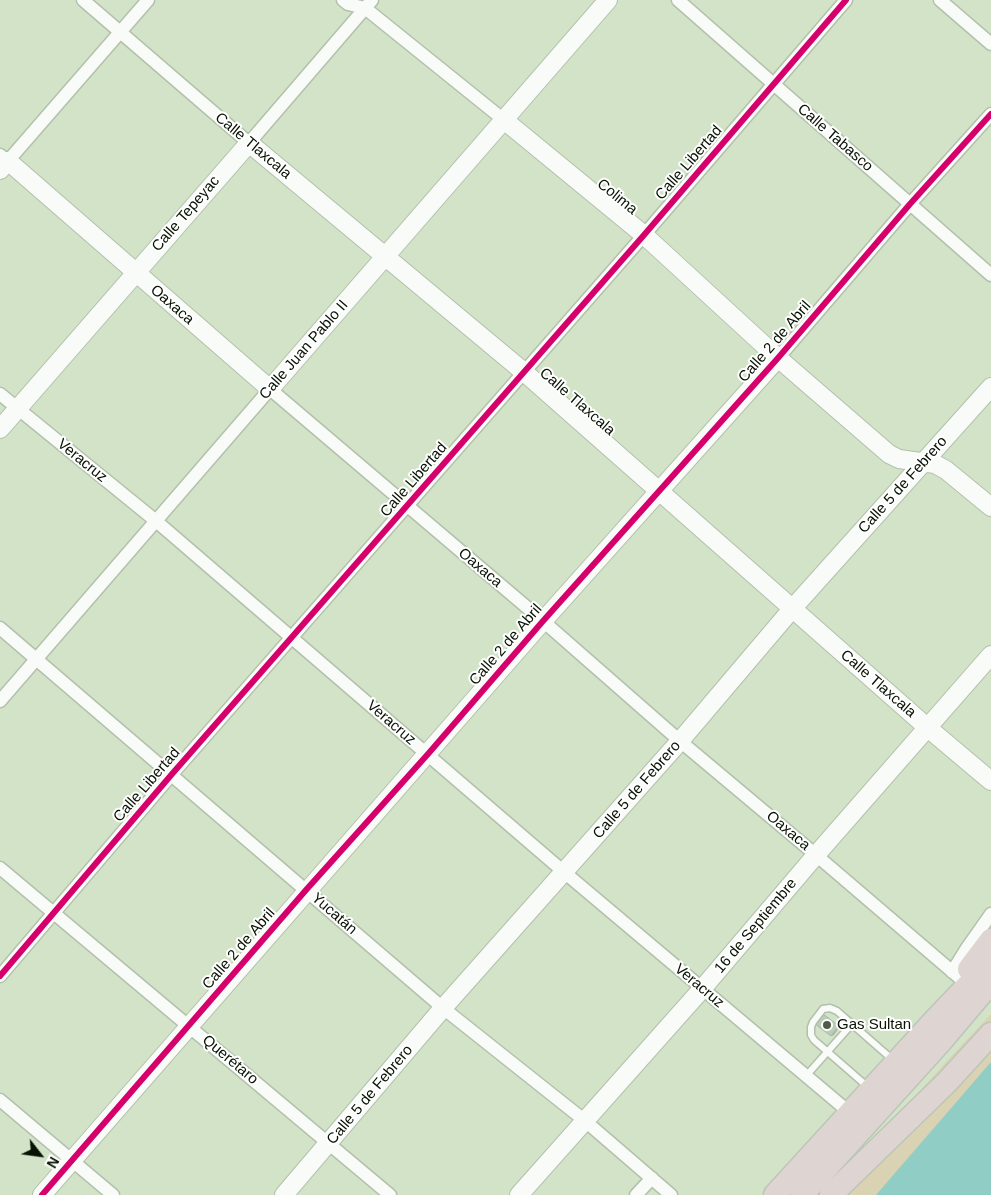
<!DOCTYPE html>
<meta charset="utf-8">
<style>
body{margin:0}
#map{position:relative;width:991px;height:1195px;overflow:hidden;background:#d2e3c8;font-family:Helvetica,sans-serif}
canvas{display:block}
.north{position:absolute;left:15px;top:1130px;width:50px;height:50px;-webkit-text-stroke:4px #fff;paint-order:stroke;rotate:120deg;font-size:14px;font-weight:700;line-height:20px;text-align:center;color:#071202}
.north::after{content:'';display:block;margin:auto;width:18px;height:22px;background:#071202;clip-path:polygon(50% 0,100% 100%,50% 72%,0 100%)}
</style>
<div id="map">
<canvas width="991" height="1195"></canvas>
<div class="north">N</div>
</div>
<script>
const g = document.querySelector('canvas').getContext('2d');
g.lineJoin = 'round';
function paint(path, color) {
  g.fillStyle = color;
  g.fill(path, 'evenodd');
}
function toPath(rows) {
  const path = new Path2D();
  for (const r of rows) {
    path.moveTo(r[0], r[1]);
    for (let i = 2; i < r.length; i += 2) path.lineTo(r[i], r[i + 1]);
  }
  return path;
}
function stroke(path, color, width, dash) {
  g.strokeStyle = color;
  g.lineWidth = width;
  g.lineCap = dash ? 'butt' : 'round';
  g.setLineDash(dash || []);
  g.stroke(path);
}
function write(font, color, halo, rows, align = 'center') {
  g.font = font + ' Helvetica,sans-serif';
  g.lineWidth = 4;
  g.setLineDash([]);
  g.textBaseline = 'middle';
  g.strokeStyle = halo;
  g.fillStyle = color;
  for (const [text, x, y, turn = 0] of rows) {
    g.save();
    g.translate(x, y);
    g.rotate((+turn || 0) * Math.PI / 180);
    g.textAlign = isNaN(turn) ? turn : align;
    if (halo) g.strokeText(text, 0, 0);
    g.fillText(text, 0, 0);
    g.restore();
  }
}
paint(toPath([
 [991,1014,991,1195,827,1195,946,1062]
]), '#d9d2b3');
paint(toPath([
 [991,1062,991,1195,876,1195]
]), '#8fcdc5');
paint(toPath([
 [823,1016,839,1028,833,1036,817,1024]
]), '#0003');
const building = toPath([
 [823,1014,839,1026,831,1036,815,1024,823,1014]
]);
paint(building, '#bbcdba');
stroke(building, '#a6b8a5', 1);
const lane = toPath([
 [806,1076,852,1024],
 [868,1087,814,1040,811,1035,811,1027,813,1022,823,1009,830,1008,837,1011,893,1060]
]);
const street = toPath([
 [83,0,249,143,372,0],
 [343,0,348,4,365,8,504,120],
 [678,0,991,275],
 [940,0,991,44],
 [0,155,8,161,148,0],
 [778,358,910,204,991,114],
 [0,394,156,521,564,872,849,1112],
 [0,628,443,1008,584,1120,671,1195],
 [0,701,270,389,543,621,680,741,816,855,961,979],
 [0,868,390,1195],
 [952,972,967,948,991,914],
 [0,976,172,774,644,235,846,0],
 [0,1100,113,1195],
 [636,1195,652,1178]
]);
const secondary = toPath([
 [504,120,644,235,778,358,889,454,899,459,935,464,946,470,991,507],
 [0,170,8,161,270,389,608,0],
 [0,429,249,143,524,372,928,728,991,781],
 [42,1195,543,621,778,358],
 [284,1195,443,1008,680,741,792,609,991,387],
 [519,1195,702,989,816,855,991,655]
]);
const highway = toPath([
 [969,969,991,940],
 [775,1195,934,1021,991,961],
 [802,1195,943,1039,991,982],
 [831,1195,947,1082,991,1034]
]);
stroke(lane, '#b3c0ab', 9);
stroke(street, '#b3c0ab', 15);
stroke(secondary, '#b3c0ab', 20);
stroke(highway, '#bdc5b8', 25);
stroke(lane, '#f8fbf7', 6);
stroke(street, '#f8fbf7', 12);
stroke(secondary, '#f8fbf7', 18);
stroke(highway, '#ded5d2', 22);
stroke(toPath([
 [0,976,172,774,644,235,846,0],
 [42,1195,306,890,428,754,543,621,778,358,910,204,991,114]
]), '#d6006c', 6);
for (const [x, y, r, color] of [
 [827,1025,5,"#4e5b47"]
]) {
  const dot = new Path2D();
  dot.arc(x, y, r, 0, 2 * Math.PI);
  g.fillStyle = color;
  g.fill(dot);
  stroke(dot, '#fff', 2);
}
write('15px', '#071202', '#fff', [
 ["Calle Tabasco",835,138,41],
 ["Calle Tlaxcala",253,146,40],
 ["Calle Libertad",689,163,-49],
 ["Colima",617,197,39],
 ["Calle Tepeyac",186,214,-49],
 ["Oaxaca",172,305,41],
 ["Calle 2 de Abril",775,342,-49],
 ["Calle Juan Pablo II",304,350,-49],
 ["Calle Tlaxcala",577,402,41],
 ["Veracruz",82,461,39],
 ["Calle Libertad",414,480,-49],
 ["Calle 5 de Febrero",903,485,-48],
 ["Oaxaca",480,568,40],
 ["Calle 2 de Abril",506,645,-49],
 ["Calle Tlaxcala",878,684,41],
 ["Veracruz",391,723,41],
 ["Calle Libertad",147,785,-49],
 ["Calle 5 de Febrero",637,790,-49],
 ["Oaxaca",788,831,40],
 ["Yucatán",334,914,41],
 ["16 de Septiembre",756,926,-50],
 ["Calle 2 de Abril",239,949,-49],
 ["Veracruz",699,986,40],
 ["Querétaro",230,1060,40],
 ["Calle 5 de Febrero",370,1095,-50]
]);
write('15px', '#071202', '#fff', [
 ["Gas Sultan",837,1025]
], 'left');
</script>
